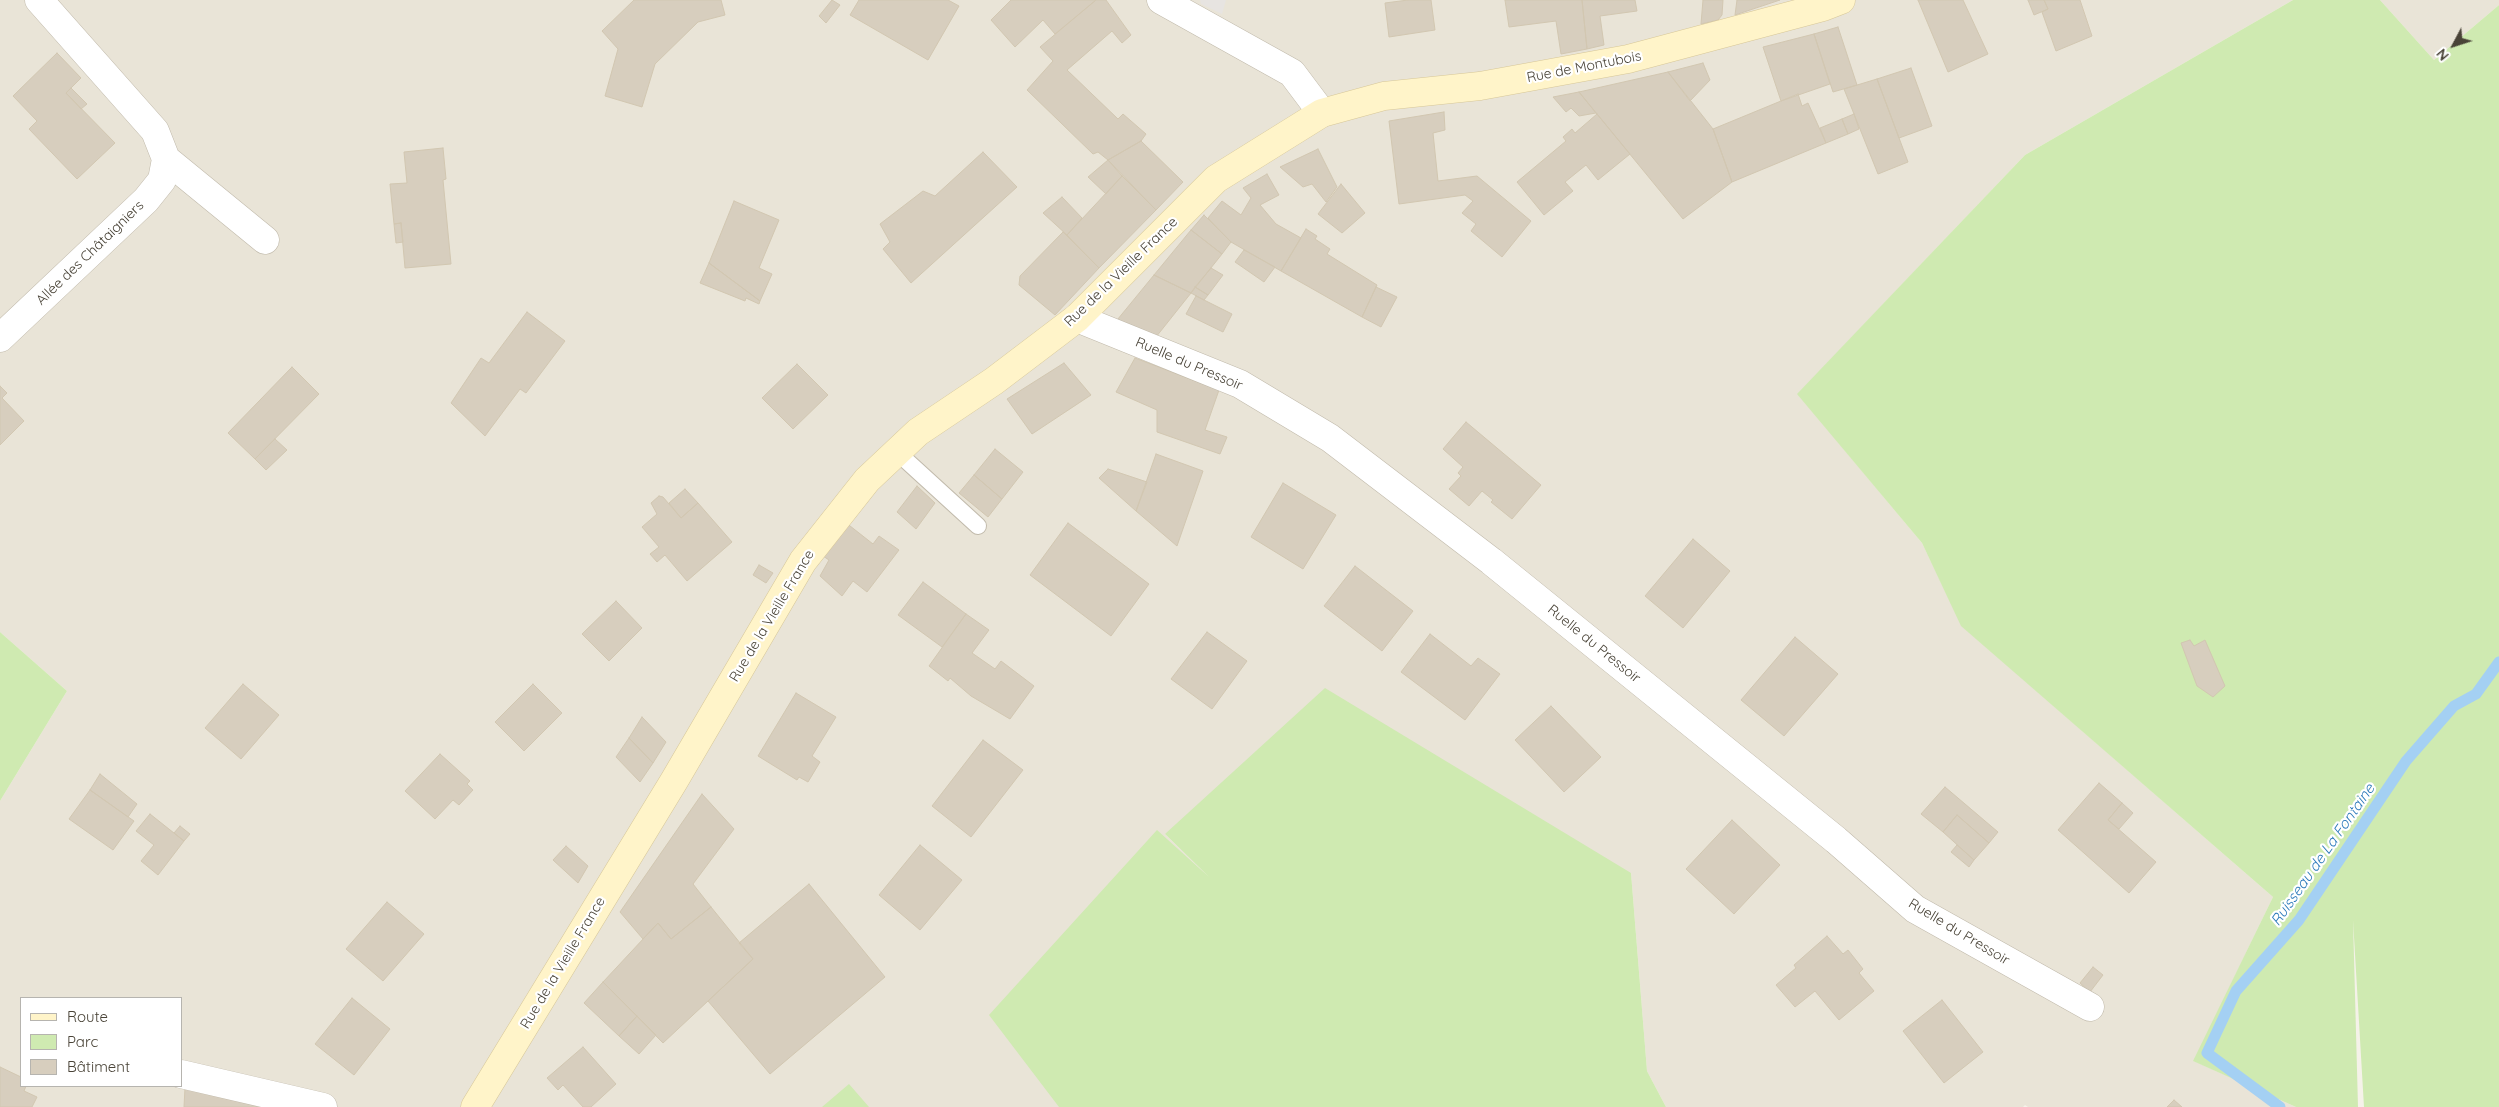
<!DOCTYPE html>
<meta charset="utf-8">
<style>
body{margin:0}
#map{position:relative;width:2499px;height:1107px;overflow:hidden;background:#f5f2e9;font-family:Quicksand,sans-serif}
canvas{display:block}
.legend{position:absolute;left:20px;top:997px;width:162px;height:90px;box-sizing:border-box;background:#fff;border:1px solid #b6b4af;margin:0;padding:6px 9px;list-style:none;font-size:15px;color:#494337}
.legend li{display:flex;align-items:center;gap:10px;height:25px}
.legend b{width:25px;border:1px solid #b6b4af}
.north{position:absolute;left:2429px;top:20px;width:50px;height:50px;-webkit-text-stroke:4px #fff;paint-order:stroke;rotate:230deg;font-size:14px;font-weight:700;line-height:20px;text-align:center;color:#494337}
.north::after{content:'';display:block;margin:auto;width:18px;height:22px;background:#494337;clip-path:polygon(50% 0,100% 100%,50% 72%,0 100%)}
</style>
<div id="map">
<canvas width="2499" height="1107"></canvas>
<ul class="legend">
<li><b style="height:6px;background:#fff4c9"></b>Route</li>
<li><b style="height:14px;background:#cfeab1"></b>Parc</li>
<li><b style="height:14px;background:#d7cebe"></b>Bâtiment</li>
</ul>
<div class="north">N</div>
</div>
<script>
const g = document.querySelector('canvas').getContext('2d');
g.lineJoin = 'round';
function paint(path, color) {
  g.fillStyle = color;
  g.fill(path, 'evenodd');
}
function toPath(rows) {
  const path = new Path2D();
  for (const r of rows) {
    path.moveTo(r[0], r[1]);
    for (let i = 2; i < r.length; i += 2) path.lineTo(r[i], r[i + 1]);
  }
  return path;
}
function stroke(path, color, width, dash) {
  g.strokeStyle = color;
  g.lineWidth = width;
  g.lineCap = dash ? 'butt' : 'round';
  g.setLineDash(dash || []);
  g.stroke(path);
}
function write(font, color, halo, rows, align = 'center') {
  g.font = font + ' Quicksand,sans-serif';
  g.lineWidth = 4.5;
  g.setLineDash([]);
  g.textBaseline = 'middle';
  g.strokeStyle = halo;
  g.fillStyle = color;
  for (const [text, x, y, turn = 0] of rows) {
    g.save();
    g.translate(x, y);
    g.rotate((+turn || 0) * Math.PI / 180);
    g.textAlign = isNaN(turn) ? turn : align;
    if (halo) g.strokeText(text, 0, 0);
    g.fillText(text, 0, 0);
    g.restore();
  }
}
paint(toPath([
 [0,0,2293,0,2025,155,1798,394,1922,543,1962,626,2273,897,2194,1061,2296,1107,2028,1107,2025,1105,2023,1107,1666,1107,1647,1071,1631,873,1165,834,1232,900,1140,1107,0,1107,0,801,67,691,0,632],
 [21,998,181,998,181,1086,21,1086],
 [2380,0,2499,0,2499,5,2434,60]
]), '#e9e4d7');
paint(toPath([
 [2293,0,2380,0,2434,60,2499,5,2499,1107,2364,1107,2353,920,2358,1107,2296,1107,2193,1061,2273,897,1961,626,1922,543,1797,394,2025,155],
 [0,632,67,691,0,801],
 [1325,688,1631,873,1647,1071,1666,1107,1059,1107,989,1015,1157,830,1209,877,1165,834],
 [849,1084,869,1107,822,1107]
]), '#cfeab1');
paint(toPath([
 [1200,0,1226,0,1222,14,1201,4]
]), '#e7e4e1');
stroke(toPath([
 [2280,1107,2207,1053,2236,991,2299,920,2406,761,2454,706,2476,694,2499,662]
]), '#a4d0f3', 11);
const building = toPath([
 [634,0,721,0,725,15,698,22,655,64,642,107,605,96,618,49,602,31,634,0],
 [832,0,840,5,826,23,819,16,832,0],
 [859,0,948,0,959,6,928,60,850,15,859,0],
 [1011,0,1096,0,1055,34,1043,20,1015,47,991,20,1011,0],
 [1096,0,1106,0,1131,35,1122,43,1112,31,1067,70,1118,119,1123,114,1146,134,1141,141,1108,160,1098,152,1093,154,1027,90,1053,61,1040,47,1096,0],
 [1408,0,1431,0,1435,30,1389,37,1385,3,1408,0],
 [1505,0,1582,0,1587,49,1561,54,1556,21,1509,27,1505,0],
 [1582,0,1635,0,1637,11,1600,16,1604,45,1587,49,1582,0],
 [1703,0,1723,0,1722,15,1718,20,1701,24,1703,0],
 [1737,0,1780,0,1735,15,1737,0],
 [1918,0,1963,0,1988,54,1948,72,1918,0],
 [2028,0,2044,0,2048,9,2034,15,2028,0],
 [2044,0,2080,0,2092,36,2056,51,2042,12,2048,9,2044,0],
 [1838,27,1857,85,1833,92,1814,34,1838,27],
 [1814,34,1830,84,1781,101,1763,47,1814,34],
 [57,53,81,78,66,93,115,143,77,179,29,129,37,121,13,96,57,53],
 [1703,63,1710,80,1690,101,1668,72,1703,63],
 [1911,68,1932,126,1899,138,1877,79,1911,68],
 [1668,72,1713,129,1732,182,1683,219,1579,92,1668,72],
 [1877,79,1908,162,1878,174,1844,89,1877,79],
 [71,88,87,104,81,109,66,93,71,88],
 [1579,92,1596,113,1579,116,1571,108,1566,112,1553,97,1579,92],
 [1798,94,1802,106,1808,103,1826,143,1732,182,1713,129,1798,94],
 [1444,112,1445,130,1433,133,1438,181,1477,176,1531,221,1502,257,1471,231,1476,224,1462,213,1473,201,1465,195,1399,204,1389,121,1444,112],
 [1597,114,1630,154,1598,180,1586,165,1565,182,1573,191,1544,215,1517,182,1566,141,1563,137,1572,129,1575,133,1597,114],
 [1854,114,1859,129,1848,134,1842,119,1854,114],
 [1842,119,1848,134,1826,143,1820,128,1842,119],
 [1141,141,1183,182,1156,210,1108,160,1141,141],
 [443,148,446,179,443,180,451,264,405,268,401,223,394,224,390,184,407,183,404,152,443,148],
 [1318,149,1337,187,1326,202,1312,184,1303,187,1280,167,1318,149],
 [983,152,1017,187,911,283,883,249,890,242,880,224,923,191,935,196,983,152],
 [1108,160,1122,176,1106,194,1088,177,1108,160],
 [1267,174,1279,195,1260,205,1276,224,1301,238,1281,271,1231,242,1208,218,1222,201,1241,215,1251,198,1243,188,1267,174],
 [1122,176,1156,210,1099,268,1067,235,1122,176],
 [1341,184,1365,213,1342,233,1318,214,1341,184],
 [1062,197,1082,218,1067,235,1043,213,1062,197],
 [734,201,779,220,759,268,772,274,760,301,709,263,734,201],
 [1204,215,1231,242,1222,254,1191,230,1204,215],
 [401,223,403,242,396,243,394,224,401,223],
 [1306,229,1317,236,1315,239,1330,249,1327,254,1377,285,1362,317,1281,271,1306,229],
 [1191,230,1222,254,1191,293,1154,275,1191,230],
 [1063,232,1099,268,1055,315,1019,285,1020,276,1063,232],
 [1244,250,1275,267,1264,282,1235,262,1244,250],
 [709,263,760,301,759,304,746,298,745,301,700,283,709,263],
 [1211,268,1223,275,1208,295,1195,287,1211,268],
 [1154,275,1191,293,1152,342,1113,325,1154,275],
 [1195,287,1208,295,1204,300,1191,293,1195,287],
 [1376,287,1397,297,1381,327,1362,317,1376,287],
 [1196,296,1232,314,1223,332,1186,314,1196,296],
 [527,312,565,341,526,393,520,389,485,436,451,403,481,358,489,363,527,312],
 [1135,358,1219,390,1205,430,1227,437,1220,454,1157,432,1157,410,1116,392,1135,358],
 [1064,363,1091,395,1032,434,1007,399,1064,363],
 [797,364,828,395,793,429,762,398,797,364],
 [292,367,319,394,255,459,228,433,292,367],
 [0,386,7,393,2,398,24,421,0,445,0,386],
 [1466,422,1541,485,1512,519,1491,502,1493,500,1482,491,1469,506,1449,489,1461,476,1458,473,1463,467,1443,449,1466,422],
 [275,439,287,450,266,470,255,459,275,439],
 [995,449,1023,472,1002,499,974,475,995,449],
 [1156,454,1203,471,1177,546,1136,511,1156,454],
 [1108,469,1147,482,1136,511,1099,478,1108,469],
 [974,475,1002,499,988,517,959,493,974,475],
 [1283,483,1336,515,1303,569,1251,537,1283,483],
 [917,486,935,503,916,529,897,512,917,486],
 [685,489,698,503,681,518,669,503,685,489],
 [659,496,663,497,681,518,698,503,732,542,687,581,665,555,657,562,650,554,659,547,642,527,657,514,651,503,659,496],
 [845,522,873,544,879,536,899,550,867,592,853,581,842,596,820,576,829,560,823,556,845,522],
 [1068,523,1149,584,1111,636,1030,575,1068,523],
 [1693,539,1730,571,1683,628,1645,596,1693,539],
 [759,565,773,573,766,583,753,575,759,565],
 [1355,566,1413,611,1382,651,1324,606,1355,566],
 [923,582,966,614,942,647,898,615,923,582],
 [616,601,642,628,609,661,582,634,616,601],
 [966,614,989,630,972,653,995,669,1001,661,1034,686,1010,719,971,696,950,678,948,681,929,666,966,614],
 [1207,632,1247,661,1212,709,1171,679,1207,632],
 [1430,634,1471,666,1478,658,1500,674,1465,720,1401,672,1430,634],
 [1795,637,1838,674,1784,736,1741,700,1795,637],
 [2190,640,2194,646,2205,640,2225,686,2213,697,2197,686,2181,643,2190,640],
 [243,684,279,715,241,759,205,728,243,684],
 [533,684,562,713,524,751,495,722,533,684],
 [796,693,836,717,812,756,820,762,808,782,799,777,797,780,758,756,796,693],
 [1551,706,1601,757,1564,792,1515,740,1551,706],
 [642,717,666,742,653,763,629,738,642,717],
 [629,738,653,763,640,782,616,757,629,738],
 [983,740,1023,770,971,837,932,806,983,740],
 [440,754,470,781,467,784,473,790,459,805,453,800,435,819,405,791,440,754],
 [100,774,137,804,128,817,90,790,100,774],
 [2099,783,2122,803,2108,820,2156,862,2129,893,2058,830,2099,783],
 [1945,787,1998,832,1989,843,1957,815,1943,832,1921,814,1945,787],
 [90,790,134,821,113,850,69,819,90,790],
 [702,794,734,829,693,884,711,907,671,939,658,923,643,939,620,912,702,794],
 [2122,803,2133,813,2119,829,2108,820,2122,803],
 [150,814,184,841,158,875,141,861,154,845,136,831,150,814],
 [1957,815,1989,843,1974,860,1943,832,1957,815],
 [1732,820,1780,865,1734,914,1686,869,1732,820],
 [180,826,190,834,184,841,174,833,180,826],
 [920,845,962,880,920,930,879,895,920,845],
 [1957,845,1974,860,1969,867,1951,852,1957,845],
 [566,846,588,866,578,883,553,860,566,846],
 [809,884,885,977,770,1074,708,1001,753,959,739,943,809,884],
 [387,902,424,934,383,981,346,949,387,902],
 [711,907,753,959,663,1043,603,982,658,923,671,939,711,907],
 [1827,936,1843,954,1848,950,1863,969,1859,973,1874,991,1839,1020,1815,991,1795,1007,1776,985,1796,968,1794,965,1827,936],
 [2093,967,2103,975,2090,992,2080,983,2093,967],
 [603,982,637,1016,619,1036,584,1003,603,982],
 [352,998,390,1029,354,1075,315,1044,352,998],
 [1942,1000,1983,1052,1944,1083,1903,1031,1942,1000],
 [637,1016,656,1035,639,1054,619,1036,637,1016],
 [583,1047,616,1084,591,1107,583,1107,563,1085,558,1090,547,1078,583,1047],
 [0,1067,21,1077,21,1086,26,1086,24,1091,37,1097,32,1107,0,1107,0,1067],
 [185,1088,262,1102,261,1107,184,1107,185,1088],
 [2174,1100,2182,1107,2167,1107,2174,1100]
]);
paint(building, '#d7cebe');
stroke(building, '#d2c7b1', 1);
const lane = toPath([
 [897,452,978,526]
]);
const street = toPath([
 [39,0,155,131,166,159,265,240],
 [1161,0,1292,73,1322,113],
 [1077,318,1240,384,1330,438,1491,561,1836,840,1915,909,2090,1007],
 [0,338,146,200,162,180,166,159],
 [181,1074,323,1107]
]);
const secondary = toPath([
 [475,1107,674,781,803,561,867,480,918,432,994,381,1077,318,1216,179,1322,113,1384,96,1480,86,1628,59,1823,7,1841,0]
]);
stroke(lane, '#c1baab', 18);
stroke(street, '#c1baab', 29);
stroke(secondary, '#d7c798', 29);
stroke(lane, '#fff', 16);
stroke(street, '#fff', 28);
stroke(secondary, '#fff4c9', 28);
write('14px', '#494337', '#fff', [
 ["Rue de Montubois",1584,67,-11],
 ["Allée des Châtaigniers",90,253,-44],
 ["Rue de la Vieille France",1121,272,-44],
 ["Ruelle du Pressoir",1189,364,23],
 ["Rue de la Vieille France",772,616,-59],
 ["Ruelle du Pressoir",1594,644,39],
 ["Ruelle du Pressoir",1959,932,31],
 ["Rue de la Vieille France",563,963,-59]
]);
write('italic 15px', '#2b79ba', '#fff', [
 ["Ruisseau de La Fontaine",2323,855,-55]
]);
</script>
